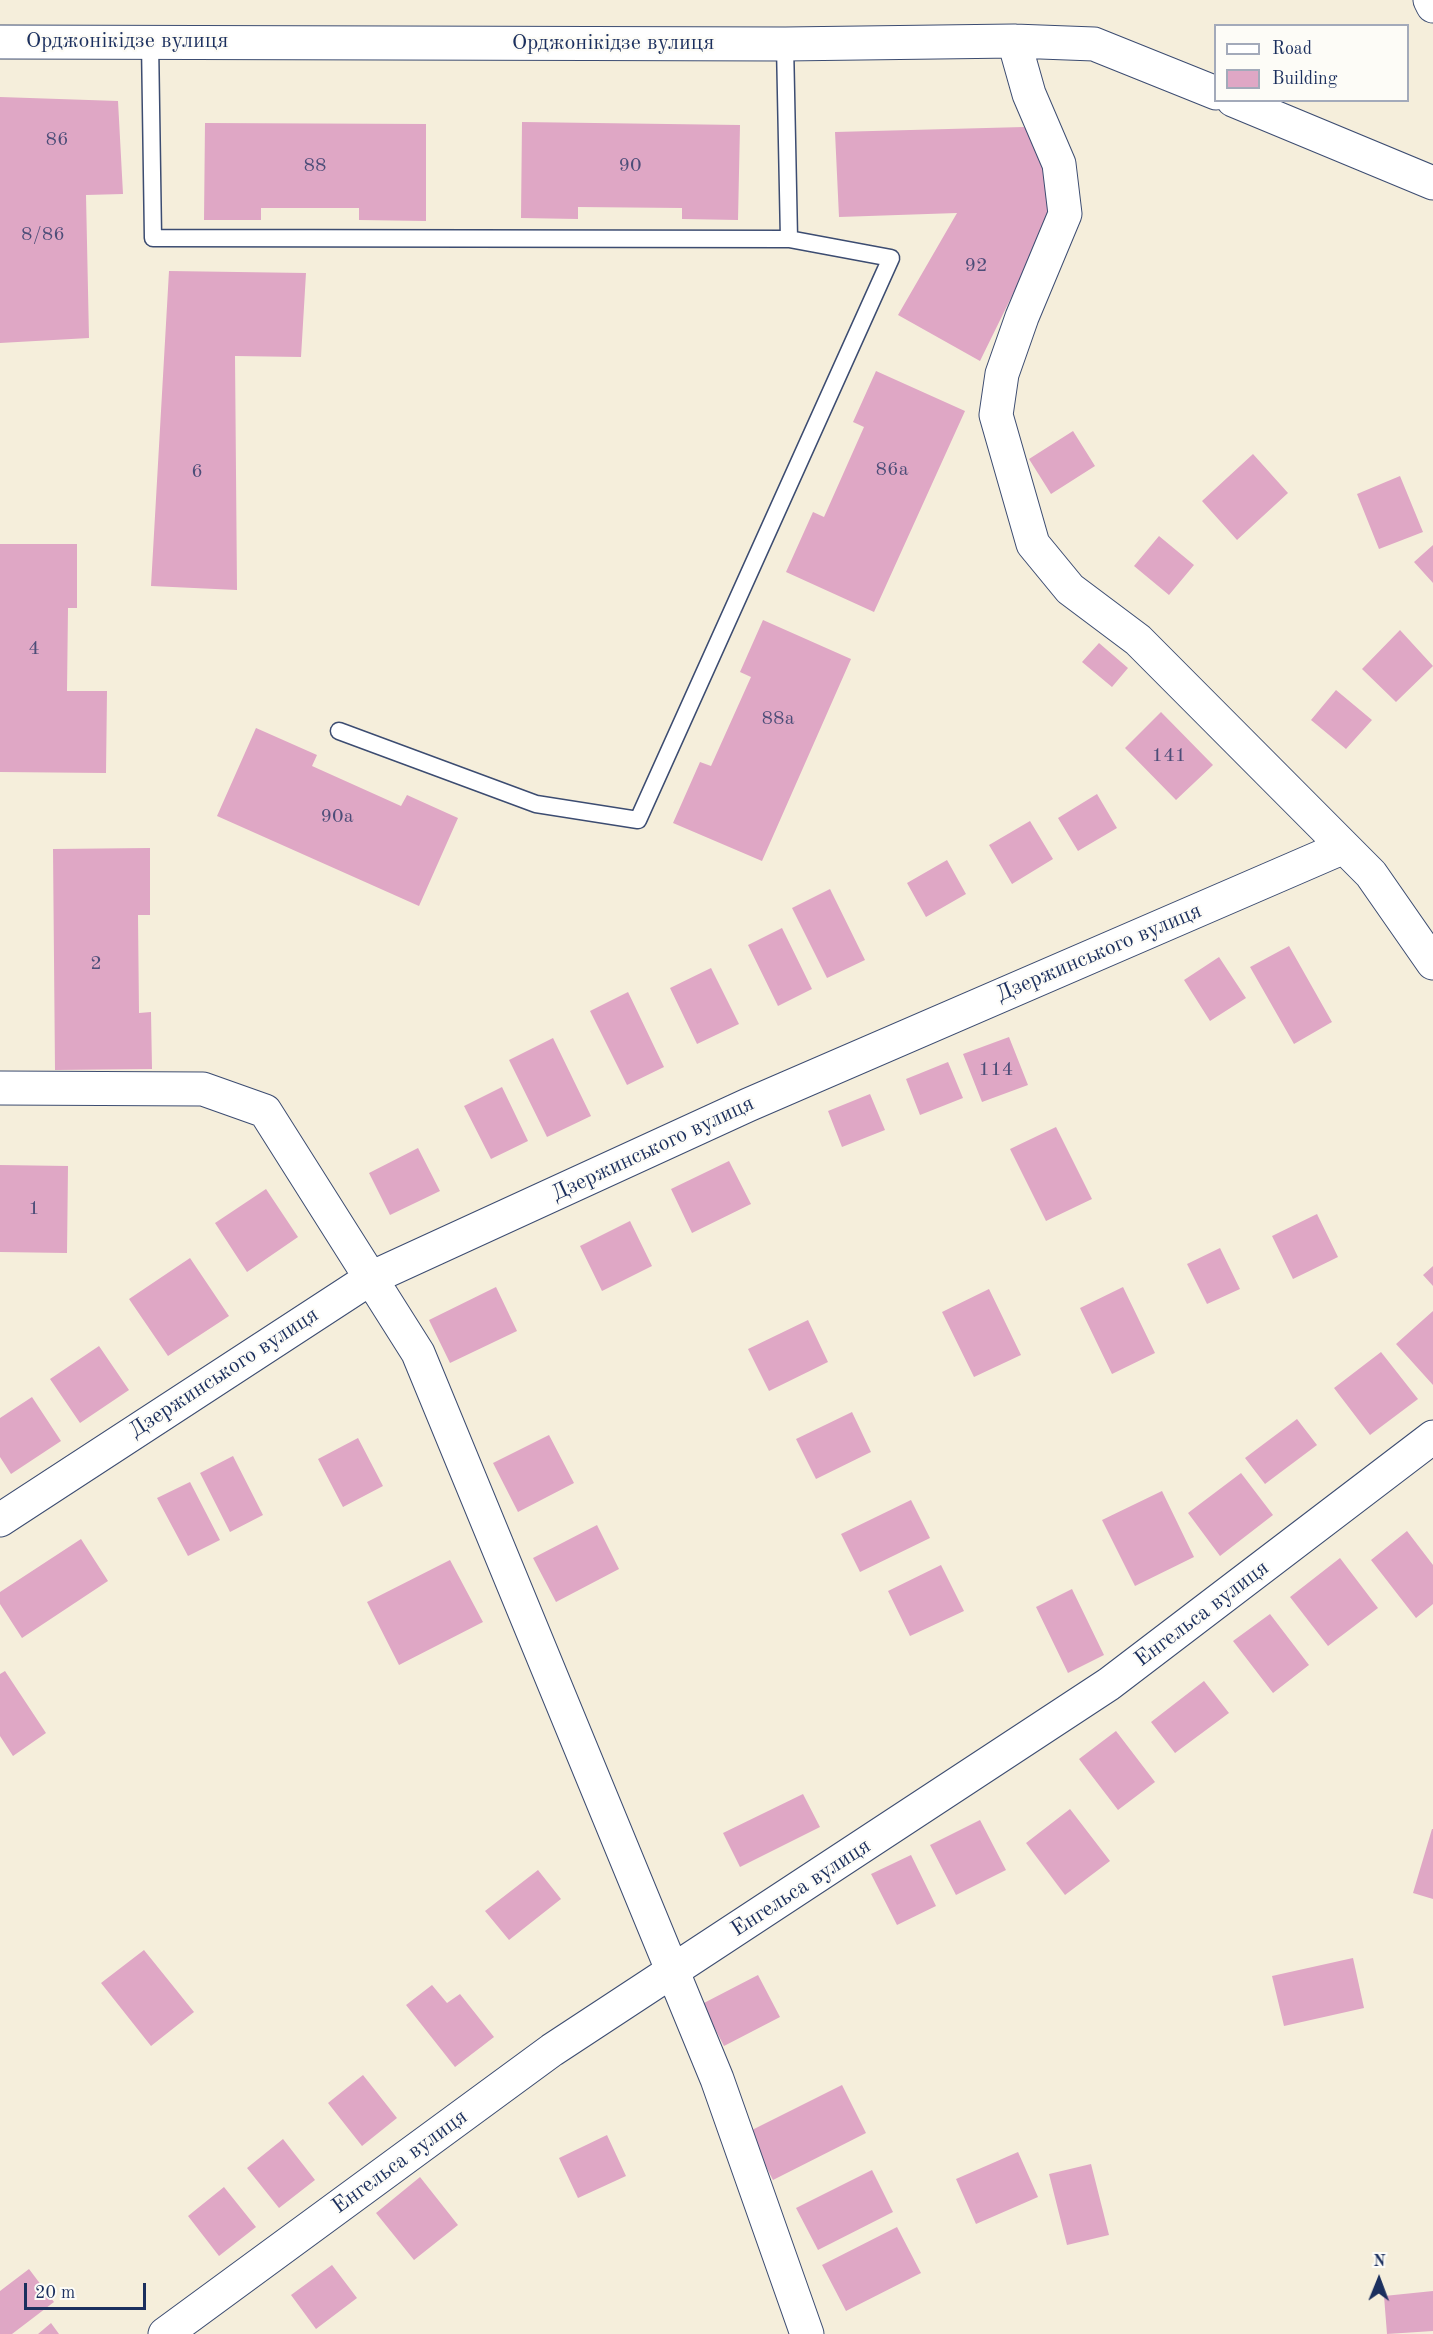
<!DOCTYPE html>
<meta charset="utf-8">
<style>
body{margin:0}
#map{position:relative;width:1433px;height:2334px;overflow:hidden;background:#f5eedb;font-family:"Old Standard TT",serif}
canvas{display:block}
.legend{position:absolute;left:1214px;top:24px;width:195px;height:78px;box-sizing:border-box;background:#fdfcf7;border:2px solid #a3aaba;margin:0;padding:8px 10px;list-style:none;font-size:18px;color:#1b2f5e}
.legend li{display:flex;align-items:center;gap:12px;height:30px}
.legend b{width:30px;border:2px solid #a3aaba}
.north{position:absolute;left:1349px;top:2250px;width:60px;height:60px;-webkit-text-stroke:4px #fdfcf7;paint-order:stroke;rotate:1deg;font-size:16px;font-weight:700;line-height:24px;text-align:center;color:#1b2f5e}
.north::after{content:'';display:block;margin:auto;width:21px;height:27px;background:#1b2f5e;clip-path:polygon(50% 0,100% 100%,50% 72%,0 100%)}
.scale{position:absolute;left:24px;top:2283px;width:122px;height:27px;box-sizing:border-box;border:3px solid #1b2f5e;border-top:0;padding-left:8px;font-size:18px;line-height:21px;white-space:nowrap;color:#1b2f5e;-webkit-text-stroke:4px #fdfcf7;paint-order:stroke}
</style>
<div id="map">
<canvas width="1433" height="2334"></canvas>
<ul class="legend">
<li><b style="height:8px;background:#fff"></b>Road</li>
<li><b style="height:16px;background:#dfa7c5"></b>Building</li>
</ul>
<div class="north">N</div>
<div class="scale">20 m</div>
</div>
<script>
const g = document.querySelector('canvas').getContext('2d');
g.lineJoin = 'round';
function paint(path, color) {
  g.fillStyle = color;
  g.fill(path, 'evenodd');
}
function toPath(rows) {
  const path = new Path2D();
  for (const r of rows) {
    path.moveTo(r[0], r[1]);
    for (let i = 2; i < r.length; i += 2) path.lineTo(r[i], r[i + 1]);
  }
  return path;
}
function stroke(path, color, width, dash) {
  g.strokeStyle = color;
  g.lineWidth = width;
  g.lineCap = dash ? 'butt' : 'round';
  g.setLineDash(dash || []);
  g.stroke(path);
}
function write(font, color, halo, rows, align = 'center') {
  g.font = font + ' "Old Standard TT",serif';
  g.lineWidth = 4.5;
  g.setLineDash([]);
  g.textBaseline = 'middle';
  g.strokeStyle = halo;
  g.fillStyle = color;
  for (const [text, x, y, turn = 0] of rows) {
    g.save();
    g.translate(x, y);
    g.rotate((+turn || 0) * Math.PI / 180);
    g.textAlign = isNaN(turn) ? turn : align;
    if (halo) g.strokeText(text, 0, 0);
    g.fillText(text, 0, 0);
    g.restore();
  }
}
paint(toPath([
 [0,97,118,101,123,194,86,195,89,338,0,343],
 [522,122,740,125,738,220,682,219,682,208,578,207,578,219,521,218],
 [205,123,426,124,426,221,359,220,359,208,261,208,261,220,204,220],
 [1024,127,1048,162,1055,208,980,361,898,315,957,213,839,217,835,132],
 [169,271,306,273,301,357,235,356,237,590,151,586],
 [876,371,965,411,874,612,786,572,813,512,824,517,864,427,853,422],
 [1073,431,1095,466,1051,494,1029,459],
 [1253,454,1288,493,1237,540,1202,501],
 [1400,476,1423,532,1379,549,1357,494],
 [1159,536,1194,565,1169,595,1134,566],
 [0,544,77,544,77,608,68,608,67,691,107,691,106,773,0,772],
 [1433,545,1433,583,1414,562],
 [763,620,851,659,762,861,673,823,700,762,711,766,751,677,740,672],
 [1400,630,1433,666,1396,702,1362,669],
 [1099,643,1128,668,1112,687,1082,662],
 [1336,690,1372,720,1346,749,1311,720],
 [1161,712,1213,765,1176,800,1125,748],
 [256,728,317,755,312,766,401,806,407,795,458,818,419,906,217,816],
 [1097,794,1117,828,1078,851,1058,818],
 [1030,821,1053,859,1012,884,989,845],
 [150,848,150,915,138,915,139,1013,151,1012,152,1069,55,1070,53,849],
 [947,860,966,894,926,917,907,883],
 [830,889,865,960,827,978,792,908],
 [782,928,812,989,778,1006,748,945],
 [1289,946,1332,1022,1294,1044,1250,967],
 [1219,957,1246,998,1210,1021,1184,980],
 [711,968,739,1024,697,1044,670,988],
 [628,992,664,1067,627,1085,590,1011],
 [1009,1037,1028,1085,982,1102,963,1054],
 [553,1038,591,1116,547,1137,509,1060],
 [948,1062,963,1098,920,1115,906,1079],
 [502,1087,528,1141,491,1159,464,1106],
 [870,1094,885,1130,842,1147,828,1111],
 [1056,1127,1092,1199,1046,1221,1010,1149],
 [418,1148,440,1191,390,1215,369,1173],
 [729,1161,751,1204,692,1233,671,1189],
 [0,1165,68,1166,67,1253,0,1252],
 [266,1189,298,1237,247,1272,215,1223],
 [1317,1214,1338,1257,1293,1279,1272,1236],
 [630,1221,652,1266,602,1291,580,1246],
 [1220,1248,1240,1289,1207,1304,1187,1264],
 [190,1258,229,1316,168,1356,129,1299],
 [1433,1266,1433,1286,1423,1275],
 [496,1287,517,1331,450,1363,429,1320],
 [1123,1287,1155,1353,1112,1374,1080,1308],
 [989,1289,1021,1355,974,1377,942,1312],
 [1433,1311,1433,1385,1396,1344],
 [808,1320,828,1362,769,1391,748,1349],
 [99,1346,129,1390,80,1423,50,1379],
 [1381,1352,1418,1399,1370,1435,1334,1388],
 [32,1397,61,1441,11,1474,0,1457,0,1418],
 [852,1412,871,1452,816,1479,796,1439],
 [1297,1419,1317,1445,1265,1484,1245,1458],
 [549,1435,574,1483,518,1512,493,1463],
 [358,1438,383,1486,343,1507,318,1459],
 [233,1456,263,1515,230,1532,200,1473],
 [1241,1473,1273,1515,1220,1556,1188,1513],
 [190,1482,220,1540,188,1556,157,1498],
 [1162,1491,1194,1557,1135,1586,1102,1520],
 [911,1500,930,1538,860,1572,841,1534],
 [597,1525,619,1569,556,1602,533,1558],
 [1407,1531,1433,1565,1433,1604,1416,1618,1371,1560],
 [81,1539,108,1581,22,1638,0,1604,0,1592],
 [1340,1558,1378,1608,1328,1646,1290,1597],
 [450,1560,483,1622,399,1665,367,1602],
 [941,1565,964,1611,910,1636,888,1591],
 [1072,1589,1104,1655,1068,1673,1036,1607],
 [1270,1614,1309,1665,1273,1693,1233,1641],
 [5,1671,46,1733,13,1756,0,1736,0,1674],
 [1204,1681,1229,1713,1175,1753,1151,1722],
 [1116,1731,1155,1782,1118,1810,1079,1759],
 [803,1794,820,1827,740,1867,723,1833],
 [1070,1809,1110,1861,1065,1895,1026,1843],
 [980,1820,1006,1870,956,1895,930,1845],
 [1432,1829,1433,1829,1433,1899,1413,1893],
 [911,1855,936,1906,897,1925,871,1874],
 [538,1870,561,1899,509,1940,485,1911],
 [144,1950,194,2012,151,2046,101,1983],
 [1353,1958,1364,2008,1284,2026,1272,1976],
 [758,1975,780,2017,724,2046,702,2004],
 [432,1985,447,2003,460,1994,494,2037,455,2067,406,2005],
 [363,2075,397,2118,362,2146,328,2103],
 [842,2085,866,2133,773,2180,748,2132],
 [607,2135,626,2176,578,2198,559,2158],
 [283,2139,315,2180,279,2208,247,2168],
 [1018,2152,1038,2197,976,2224,956,2179],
 [1091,2164,1109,2235,1067,2245,1049,2174],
 [872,2170,893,2212,818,2250,796,2208],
 [420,2177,458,2225,414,2260,376,2213],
 [224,2187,256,2227,219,2256,188,2216],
 [897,2227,921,2273,846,2311,822,2265],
 [332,2265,357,2298,316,2329,291,2295],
 [29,2269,54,2302,12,2334,0,2334,0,2291],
 [1433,2291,1433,2331,1387,2334,1384,2296],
 [51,2323,59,2334,38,2334]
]), '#dfa7c5');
const service = toPath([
 [150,41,153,238,789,239,891,258,638,820,536,804,339,731],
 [785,44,789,239]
]);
const minor = toPath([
 [1430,0,1433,6],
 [1014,41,1029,94,1059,164,1065,214,1022,317,1002,374,996,415,1033,544,1070,589,1138,640,1371,874,1433,963],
 [0,42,785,44,1014,41,1094,44,1216,93],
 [1233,100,1433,183],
 [0,1088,203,1089,265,1111,418,1353,717,2079,807,2334],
 [0,1520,371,1278,748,1105,1344,847],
 [165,2334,552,2050,1109,1684,1433,1437]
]);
stroke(service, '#3c4c71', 19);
stroke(minor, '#3c4c71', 35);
stroke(service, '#fff', 16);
stroke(minor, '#fff', 33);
write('20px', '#4c4d78', null, [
 ["86",57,140],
 ["88",315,166],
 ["90",630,166],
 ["8/86",43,235],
 ["92",976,266],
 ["86а",892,470],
 ["6",197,472],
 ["4",34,649],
 ["88а",778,719],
 ["141",1169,756],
 ["90а",337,817],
 ["2",96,964],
 ["114",996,1070],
 ["1",34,1209]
]);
write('22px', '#1b2f5e', '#fdfcf7', [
 ["Орджонікідзе вулиця",127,41],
 ["Орджонікідзе вулиця",613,43],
 ["Дзержинського вулиця",1099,953,-23],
 ["Дзержинського вулиця",653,1149,-25],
 ["Дзержинського вулиця",224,1373,-33],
 ["Енгельса вулиця",1202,1614,-37],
 ["Енгельса вулиця",801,1888,-33],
 ["Енгельса вулиця",400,2162,-36]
]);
</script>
